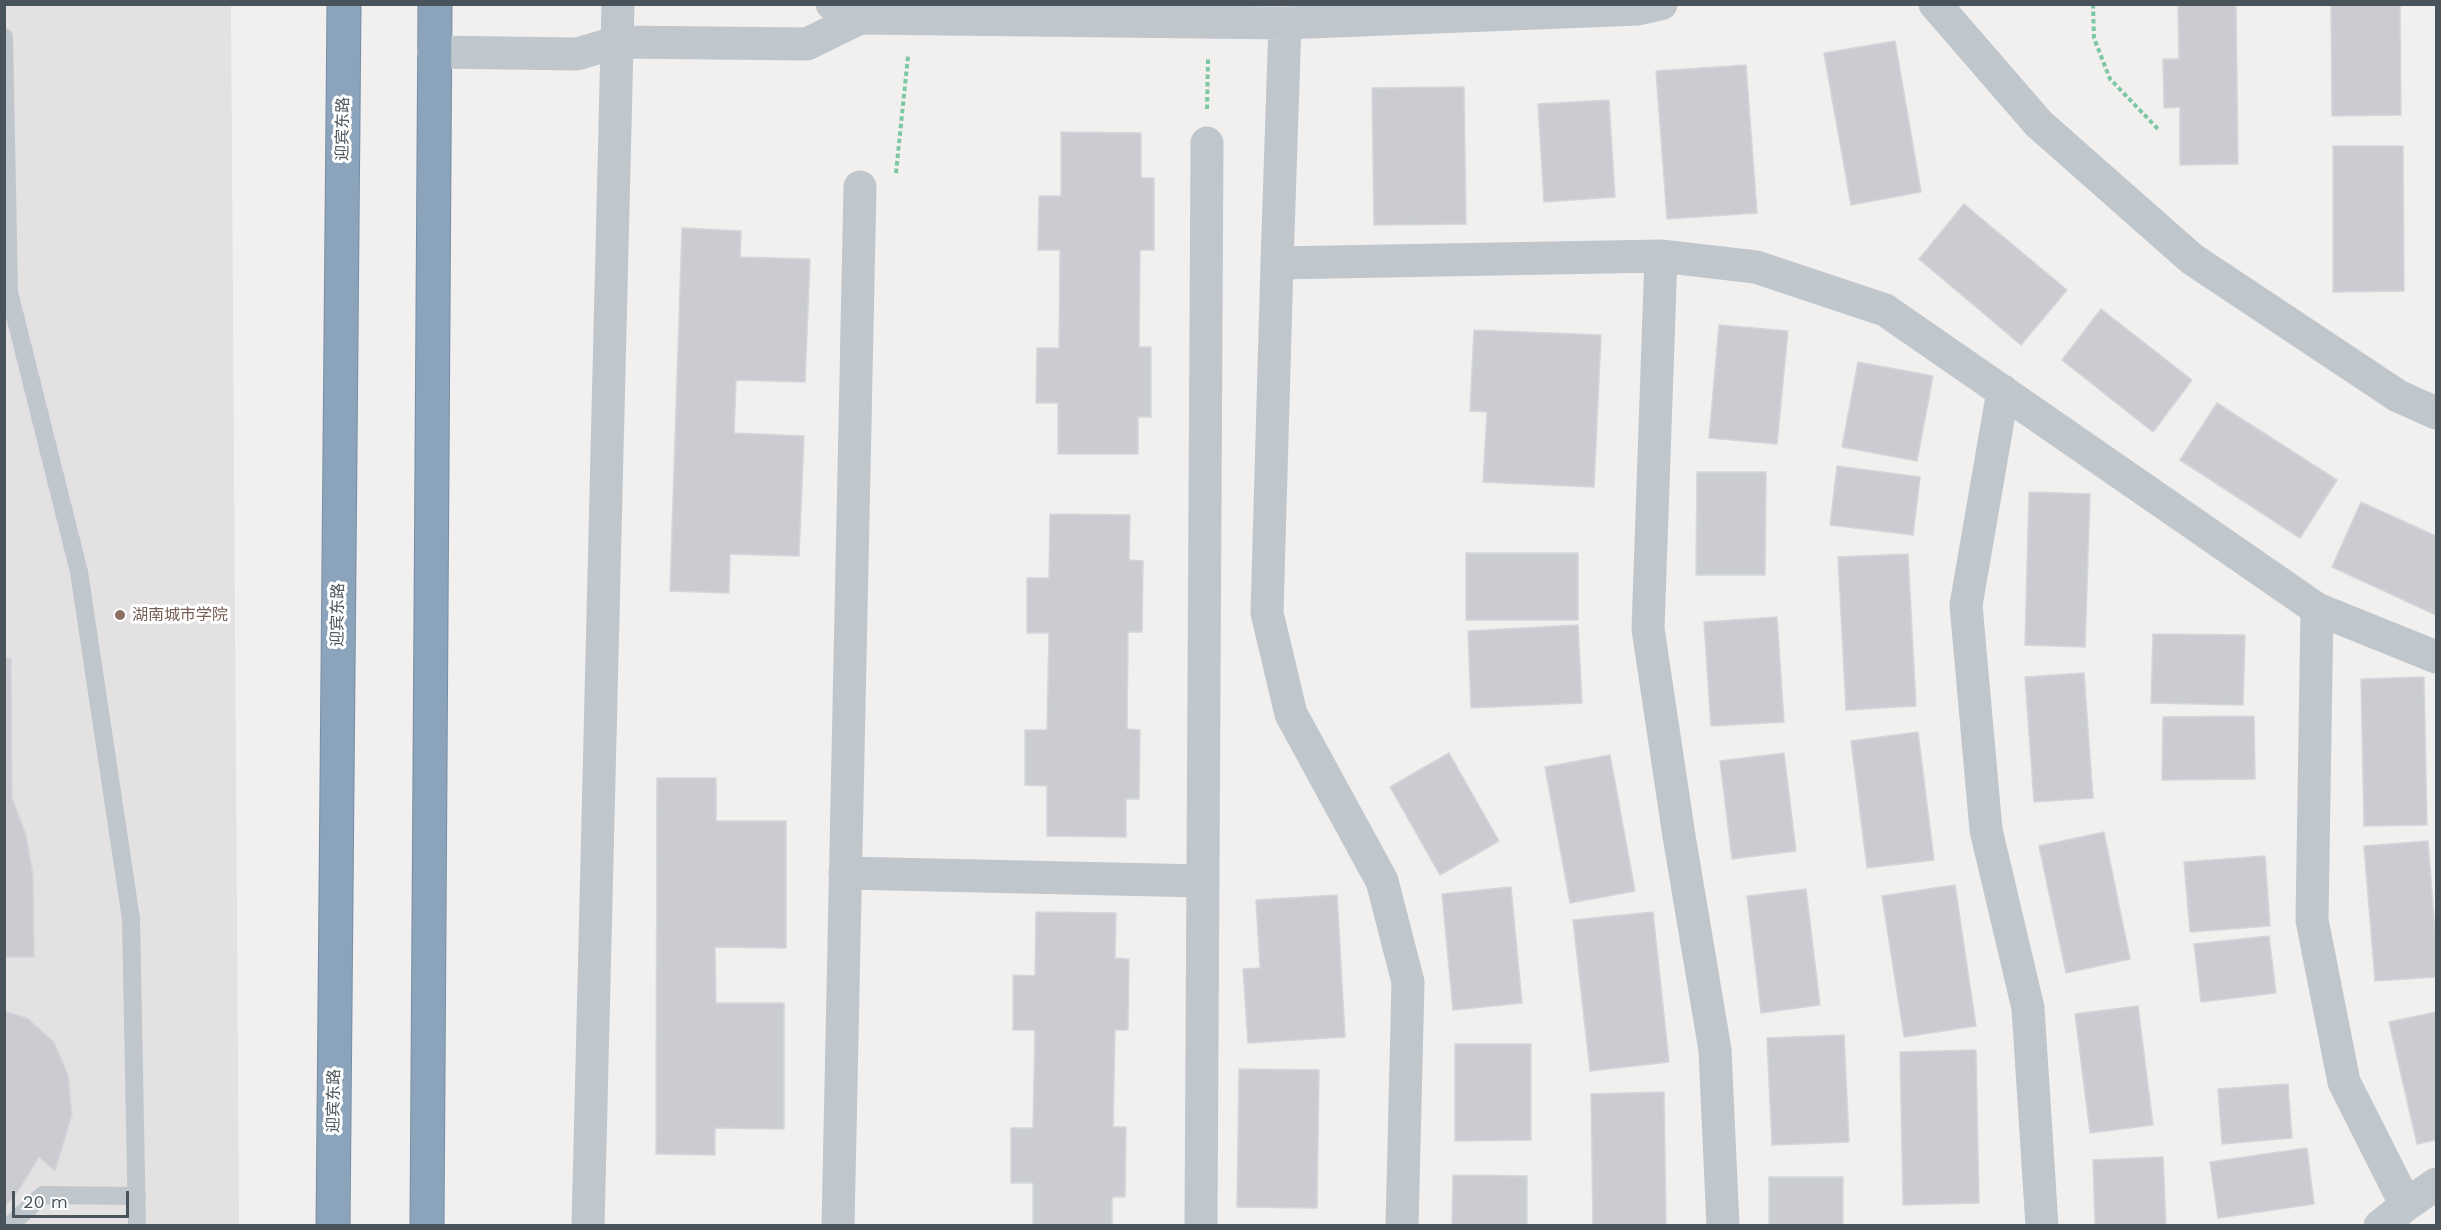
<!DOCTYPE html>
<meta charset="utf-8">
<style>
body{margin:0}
#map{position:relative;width:2441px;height:1230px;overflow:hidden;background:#f2efef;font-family:"Work Sans",sans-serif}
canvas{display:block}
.frame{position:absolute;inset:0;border:6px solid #49535b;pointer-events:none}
.scale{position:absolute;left:12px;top:1191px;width:117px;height:27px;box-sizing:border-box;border:3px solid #49535b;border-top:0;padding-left:8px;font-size:18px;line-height:21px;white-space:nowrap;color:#49535b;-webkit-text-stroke:4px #fff;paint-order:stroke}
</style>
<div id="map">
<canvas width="2441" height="1230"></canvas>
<div class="frame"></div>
<div class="scale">20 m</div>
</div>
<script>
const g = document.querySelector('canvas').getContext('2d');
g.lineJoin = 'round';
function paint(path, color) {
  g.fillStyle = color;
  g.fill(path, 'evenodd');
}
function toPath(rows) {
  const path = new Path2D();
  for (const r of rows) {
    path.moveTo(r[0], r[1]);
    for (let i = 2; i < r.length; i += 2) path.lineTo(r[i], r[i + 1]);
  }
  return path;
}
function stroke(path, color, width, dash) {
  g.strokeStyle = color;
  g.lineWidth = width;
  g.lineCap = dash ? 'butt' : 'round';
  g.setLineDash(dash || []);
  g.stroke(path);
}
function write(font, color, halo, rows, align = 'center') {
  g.font = font + ' "Work Sans","Noto Sans SC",sans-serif';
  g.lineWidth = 6;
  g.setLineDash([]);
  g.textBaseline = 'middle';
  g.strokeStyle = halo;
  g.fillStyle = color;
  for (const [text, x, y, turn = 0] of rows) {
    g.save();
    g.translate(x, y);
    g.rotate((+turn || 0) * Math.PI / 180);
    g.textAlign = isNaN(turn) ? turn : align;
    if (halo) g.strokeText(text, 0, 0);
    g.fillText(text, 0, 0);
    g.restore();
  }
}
paint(toPath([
 [5,5,231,5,239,1225,5,1226]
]), '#e3e1e1');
const building = toPath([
 [2178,4,2236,4,2238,164,2180,165,2180,107,2164,108,2163,59,2179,59,2178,4],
 [2331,4,2400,4,2401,115,2332,116,2331,4],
 [1895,41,1921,192,1851,205,1824,53,1895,41],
 [1746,65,1757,213,1667,219,1656,71,1746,65],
 [1464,87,1466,224,1374,225,1372,88,1464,87],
 [1609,100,1615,197,1544,202,1538,104,1609,100],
 [1061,132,1141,133,1141,178,1154,178,1154,250,1140,250,1139,347,1151,347,1151,417,1138,417,1138,454,1058,454,1058,403,1036,403,1037,348,1059,348,1060,250,1038,250,1039,196,1061,196,1061,132],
 [2333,146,2403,146,2404,291,2333,292,2333,146],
 [1964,204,2067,290,2021,345,1919,259,1964,204],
 [682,228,741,231,740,257,810,259,805,382,736,380,734,433,804,436,799,556,730,554,729,593,670,591,682,228],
 [2101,309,2192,380,2153,432,2062,360,2101,309],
 [1719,325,1788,331,1777,444,1709,438,1719,325],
 [1474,330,1601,335,1594,487,1483,482,1487,412,1470,411,1474,330],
 [1858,362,1933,376,1917,461,1842,447,1858,362],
 [2217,403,2337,480,2300,538,2180,460,2217,403],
 [1837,466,1920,477,1913,535,1830,525,1837,466],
 [1697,472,1766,472,1765,575,1696,575,1697,472],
 [2029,492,2090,494,2085,647,2025,645,2029,492],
 [2361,502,2436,536,2436,615,2332,567,2361,502],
 [1050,514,1130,515,1129,560,1143,561,1142,632,1128,632,1127,729,1140,730,1139,799,1126,799,1126,837,1047,836,1047,786,1025,785,1025,730,1047,730,1049,633,1027,633,1027,578,1049,578,1050,514],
 [1466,553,1578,553,1578,620,1466,620,1466,553],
 [1908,554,1916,706,1846,710,1838,557,1908,554],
 [1777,617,1784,722,1711,726,1704,622,1777,617],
 [1578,625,1582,703,1471,708,1468,631,1578,625],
 [2153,634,2245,635,2243,705,2151,703,2153,634],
 [4,658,11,658,12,798,26,835,33,874,34,957,4,957,4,658],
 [2084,673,2093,798,2034,802,2025,677,2084,673],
 [2424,677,2427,825,2364,826,2361,679,2424,677],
 [2254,716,2255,779,2162,780,2163,717,2254,716],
 [1918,732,1934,860,1867,868,1851,741,1918,732],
 [1449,753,1499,841,1440,875,1390,787,1449,753],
 [1784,753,1796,851,1732,859,1720,761,1784,753],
 [1610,755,1635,891,1570,903,1545,767,1610,755],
 [657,778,716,778,716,821,786,821,786,948,715,947,716,1003,784,1003,784,1129,715,1128,715,1155,656,1154,657,778],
 [2104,832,2130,959,2066,973,2039,846,2104,832],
 [2428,841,2436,943,2436,977,2375,981,2364,846,2428,841],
 [2265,856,2270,926,2190,932,2184,862,2265,856],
 [1955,885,1976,1026,1904,1037,1882,896,1955,885],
 [1511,887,1522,1003,1453,1010,1442,894,1511,887],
 [1806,889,1820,1005,1761,1013,1747,896,1806,889],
 [1337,895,1345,1037,1248,1043,1243,969,1260,968,1256,900,1337,895],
 [1036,912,1116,913,1115,958,1129,959,1128,1030,1115,1030,1113,1127,1126,1127,1125,1197,1112,1197,1112,1226,1033,1226,1033,1183,1011,1183,1011,1128,1033,1128,1035,1030,1013,1030,1013,975,1035,976,1036,912],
 [1653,912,1669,1062,1590,1071,1573,920,1653,912],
 [2269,936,2276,993,2201,1002,2194,944,2269,936],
 [2138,1006,2153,1125,2090,1133,2075,1014,2138,1006],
 [4,1011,27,1018,54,1042,68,1075,72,1115,55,1171,39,1157,17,1193,4,1207,4,1011],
 [2436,1012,2436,1140,2417,1144,2389,1022,2436,1012],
 [1844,1035,1849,1142,1772,1145,1767,1038,1844,1035],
 [1455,1044,1531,1044,1531,1140,1455,1141,1455,1044],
 [1976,1050,1979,1203,1903,1205,1900,1052,1976,1050],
 [1239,1069,1319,1070,1317,1208,1237,1207,1239,1069],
 [2288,1084,2292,1138,2222,1144,2218,1089,2288,1084],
 [1664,1092,1666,1226,1593,1226,1591,1094,1664,1092],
 [2307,1148,2314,1204,2218,1218,2210,1162,2307,1148],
 [2163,1157,2166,1226,2095,1226,2093,1160,2163,1157],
 [1453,1175,1527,1176,1527,1226,1452,1226,1453,1175],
 [1769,1177,1843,1177,1843,1226,1769,1226,1769,1177]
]);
paint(building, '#caccd2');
stroke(building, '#d4d6da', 1.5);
const highway = toPath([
 [333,1226,344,4],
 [427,1226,435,4]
]);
stroke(highway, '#768ea6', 35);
stroke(toPath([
 [2093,4,2094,38,2110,79,2158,129],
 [1207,109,1208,59],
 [896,173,908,56]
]), '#7bc8a1', 4, [4.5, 3]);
stroke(toPath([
 [4,37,9,292,79,572,131,919,137,1226],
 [9,1226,43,1195,137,1196]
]), '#bfc7cd', 18);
stroke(toPath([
 [1935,4,2039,124,2192,259,2398,396,2436,413],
 [860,18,1285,23,1638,9,1661,4],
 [434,52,577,54,618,42,807,44,860,18,832,4],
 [1661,256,1648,629,1679,836,1715,1050,1723,1226],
 [1277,263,1285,23],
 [2003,391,1966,605,1986,830,2028,1008,2042,1226],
 [2317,609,2312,920,2344,1082,2406,1205,2380,1226],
 [845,873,1203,881],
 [2406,1205,2436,1184],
 [588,1226,618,4],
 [838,1226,860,187],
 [1201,1226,1207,143],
 [1402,1226,1408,982,1382,881,1291,714,1267,613,1277,263,1661,256,1756,267,1885,310,2317,609,2436,657]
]), '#bfc7cd', 33);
stroke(highway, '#8ba3bb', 33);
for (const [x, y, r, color] of [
 [120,615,6,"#8d6e63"]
]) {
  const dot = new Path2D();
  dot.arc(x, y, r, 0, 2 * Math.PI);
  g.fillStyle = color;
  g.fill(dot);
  stroke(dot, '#fff', 2);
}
write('16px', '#49535b', '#fff', [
 ["迎宾东路",343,129,-89],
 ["迎宾东路",338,615,-89],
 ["迎宾东路",334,1101,-89]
]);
write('16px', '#785e54', '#fff', [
 ["湖南城市学院",132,615]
], 'left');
</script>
